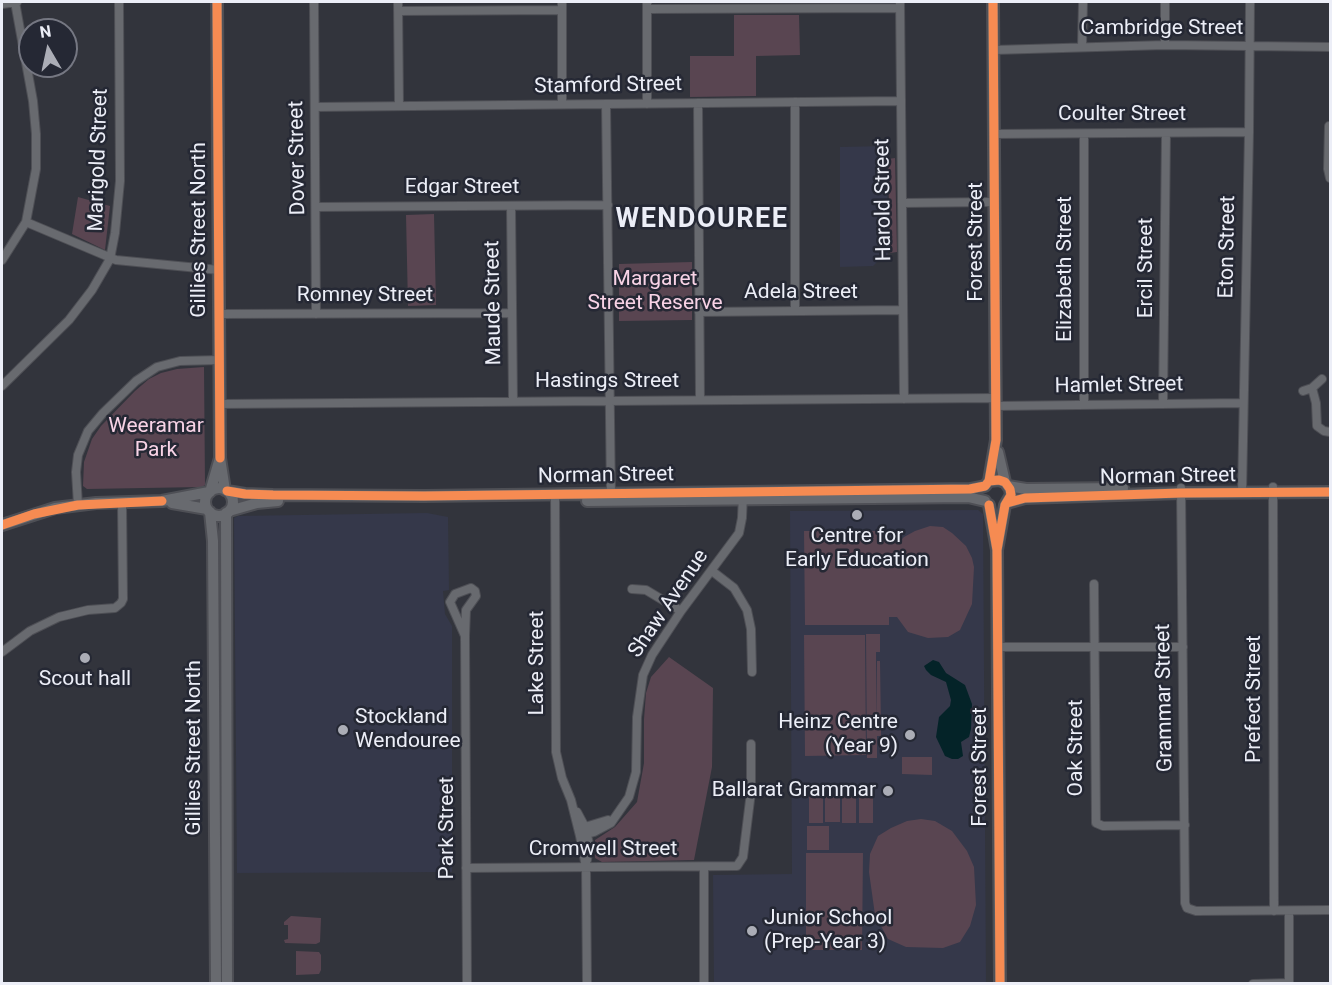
<!DOCTYPE html>
<style>
body{margin:0}
#map{position:relative;width:1332px;height:985px;overflow:hidden;background:#32343c;font-family:Roboto,sans-serif}
canvas{display:block}
.frame{position:absolute;inset:0;border:3px solid #eceef7;pointer-events:none}
.north{position:absolute;left:18px;top:18px;width:60px;height:60px;box-sizing:border-box;background:#252834;border:2px solid #757782;border-radius:50%;rotate:351deg;font-size:16px;font-weight:700;line-height:24px;text-align:center;color:#eceef7}
.north::after{content:'';display:block;margin:auto;width:21px;height:27px;background:#abadb6;clip-path:polygon(50% 0,100% 100%,50% 72%,0 100%)}
</style>
<div id="map">
<canvas width="1332" height="985"></canvas>
<div class="frame"></div>
<div class="north">N</div>
</div>
<script>
const g = document.querySelector('canvas').getContext('2d');
g.lineJoin = 'round';
function paint(path, color) {
  g.fillStyle = color;
  g.fill(path, 'evenodd');
}
function toPath(rows) {
  const path = new Path2D();
  for (const r of rows) {
    if (r.length === 3) {
      path.moveTo(r[0] + r[2], r[1]);
      path.arc(r[0], r[1], r[2], 0, 2 * Math.PI);
      continue;
    }
    path.moveTo(r[0], r[1]);
    for (let i = 2; i < r.length; i += 2) path.lineTo(r[i], r[i + 1]);
  }
  return path;
}
function stroke(path, color, width, dash) {
  g.strokeStyle = color;
  g.lineWidth = width;
  g.lineCap = dash ? 'butt' : 'round';
  g.setLineDash(dash || []);
  g.stroke(path);
}
function write(font, color, halo, rows, align = 'center') {
  g.font = font + ' Roboto,sans-serif';
  g.lineWidth = 5;
  g.setLineDash([]);
  g.textBaseline = 'middle';
  g.strokeStyle = halo;
  g.fillStyle = color;
  for (const [text, x, y, turn = 0] of rows) {
    g.save();
    g.translate(x, y);
    g.rotate((+turn || 0) * Math.PI / 180);
    g.textAlign = isNaN(turn) ? turn : align;
    if (halo) g.strokeText(text, 0, 0);
    g.fillText(text, 0, 0);
    g.restore();
  }
}
paint(toPath([
 [887,146,888,262,877,262,873,266,840,267,840,147],
 [978,510,983,514,986,983,714,983,713,875,792,874,790,511],
 [427,513,448,517,449,590,443,591,445,614,452,626,452,872,237,873,234,518,238,516]
]), '#35384a');
paint(toPath([
 [734,15,799,15,800,55,756,56,756,96,690,97,690,56,734,56],
 [895,158,897,252,890,253,888,159],
 [78,197,110,206,105,250,72,234],
 [434,214,436,305,408,306,406,215],
 [692,262,692,320,619,321,619,264],
 [204,367,205,485,202,487,87,489,83,486,84,462,92,439,101,426,135,391,149,379,161,373,177,369],
 [930,526,943,527,952,533,966,546,972,558,974,567,972,604,960,630,948,637,928,638,908,632,897,617,889,617,889,625,805,625,804,531,886,531,887,542,899,542,904,537,915,531],
 [866,634,880,634,880,652,876,652,876,727,877,661,880,661,881,728,881,736,877,736,877,758,867,758],
 [804,635,865,635,866,755,805,756],
 [669,657,713,688,712,767,694,860,602,862,595,858,595,840,615,827,637,802,644,763,644,719,646,693,651,677],
 [902,757,932,757,932,775,902,774],
 [809,793,823,793,823,823,809,823],
 [825,793,840,793,840,822,825,822],
 [842,793,856,793,856,823,842,823],
 [859,793,873,793,873,823,859,823],
 [921,819,935,821,952,831,967,851,974,867,976,905,970,926,960,942,943,948,906,947,888,939,875,915,869,872,870,854,878,836,891,828,907,821],
 [807,826,829,826,829,850,807,850],
 [806,853,863,853,862,950,806,950],
 [291,916,321,918,320,942,316,944,285,943,284,940,288,939,288,925,284,925,284,922],
 [296,951,319,952,321,955,321,970,319,974,296,975]
]), '#594551');
paint(toPath([
 [933,660,939,662,946,673,965,685,972,704,971,729,969,737,961,742,963,756,958,759,952,759,945,756,936,737,939,717,950,706,951,700,946,682,931,675,926,670,924,666]
]), '#042328');
const street = toPath([
 [314,2,316,314],
 [398,2,399,106],
 [562,2,562,104],
 [647,2,647,104],
 [900,2,904,399],
 [1165,2,1165,45],
 [2,4,17,2],
 [647,9,900,8],
 [398,11,562,10],
 [1082,47,1083,2],
 [994,50,1165,45,1330,47],
 [698,103,700,400],
 [606,104,611,497],
 [315,107,901,101],
 [1329,126,1328,169,1330,178],
 [994,134,1249,132],
 [1084,134,1084,405],
 [902,203,995,202],
 [511,206,513,401],
 [316,207,608,205],
 [26,222,116,260,219,270],
 [2,260,26,222,36,169,36,134,33,101,15,2],
 [795,311,795,102],
 [699,312,903,310],
 [219,314,512,313],
 [2,386,69,320,92,290,110,259,115,233,120,181,119,2],
 [1312,388,1316,403,1317,426,1324,431,1330,432],
 [1303,391,1312,388,1322,379],
 [219,404,996,398],
 [1163,404,1166,133],
 [996,406,1243,403],
 [1273,487,1274,911],
 [1181,488,1185,903,1187,908,1196,911,1330,910],
 [1242,493,1249,132,1250,2],
 [555,494,556,752,562,778,571,800,580,836,586,867,587,984],
 [78,505,76,472,78,455,88,431,103,413,136,381,157,367,180,361,219,360],
 [712,571,734,588,747,610,751,629,752,672],
 [1094,584,1096,823,1103,826,1185,825],
 [632,589,646,590,681,611],
 [465,636,450,602,455,594,471,588,475,591,476,596,466,610,465,636,467,984],
 [999,647,1183,647],
 [2,652,30,631,59,617,88,610,115,608,121,603,123,599,122,502],
 [577,812,585,827,608,820],
 [586,830,589,844,587,860],
 [580,836,594,832,611,823,629,797,636,772,637,717,643,675,652,655,681,611,739,533,742,518,743,494],
 [704,867,704,984],
 [466,868,737,866,743,857,751,792,751,744],
 [1253,984,1289,983],
 [1289,984,1289,911]
]);
const secondary = toPath([
 [217,2,220,458,225,490],
 [998,452,1005,482],
 [989,481,996,440,993,2],
 [1008,486,1026,489,1123,488],
 [219,502,14],
 [227,491,245,494,273,495,424,496,743,492,970,489,985,486,989,481,999,480,1005,482,1010,489,1011,495,1005,505,997,550],
 [210,492,220,458],
 [587,501,968,497,985,501],
 [172,503,207,509],
 [1007,503,1025,498,1181,493,1330,492],
 [989,505,997,550,1000,984],
 [229,511,257,503,278,501],
 [210,512,213,541,216,984],
 [226,513,227,984],
 [2,525,55,508,96,503,162,501,209,492]
]);
stroke(street, '#4e4f55', 10);
stroke(secondary, '#4e4f55', 14);
stroke(street, '#686a6f', 8);
stroke(secondary, '#686a6f', 10);
stroke(toPath([
 [217,2,220,458],
 [989,481,996,440,993,2],
 [227,491,245,494,273,495,424,496,743,492,970,489,985,486,989,481,999,480,1005,482,1010,489,1011,495,1005,505,997,550],
 [1007,503,1025,498,1181,493,1330,492],
 [989,505,997,550,1000,984],
 [2,525,34,514,78,505,162,501]
]), '#f68b52', 9);
for (const [x, y, r, color] of [
 [857,515,6,"#abadb6"],
 [85,658,6,"#abadb6"],
 [343,730,6,"#abadb6"],
 [910,735,6,"#abadb6"],
 [888,791,6,"#abadb6"],
 [752,931,6,"#abadb6"]
]) {
  const dot = new Path2D();
  dot.arc(x, y, r, 0, 2 * Math.PI);
  g.fillStyle = color;
  g.fill(dot);
  stroke(dot, '#252834', 2);
}
write('21px', '#eceef7', '#252834', [
 ["Cambridge Street",1162,29],
 ["Stamford Street",608,86,-1],
 ["Coulter Street",1122,115],
 ["Dover Street",298,158,-91],
 ["Marigold Street",99,160,-88],
 ["Edgar Street",462,188],
 ["Harold Street",884,200,-91],
 ["Gillies Street North",200,230,-90],
 ["Forest Street",977,242,-90],
 ["Eton Street",1228,247,-89],
 ["Ercil Street",1147,268,-90],
 ["Elizabeth Street",1066,269,-90],
 ["Adela Street",801,293],
 ["Romney Street",365,296],
 ["Maude Street",494,303,-91],
 ["Hastings Street",607,382],
 ["Hamlet Street",1119,386,-1],
 ["Norman Street",606,476,-1],
 ["Norman Street",1168,477,-1],
 ["Shaw Avenue",669,604,-56],
 ["Lake Street",538,663,-90],
 ["Grammar Street",1165,698,-91],
 ["Prefect Street",1255,699,-90],
 ["Gillies Street North",195,748,-90],
 ["Oak Street",1077,748,-90],
 ["Forest Street",981,767,-90],
 ["Park Street",448,828,-90],
 ["Cromwell Street",603,850]
]);
write('21px', '#f8d3e6', '#252834', [
 ["Margaret",655,280],
 ["Street Reserve",655,304],
 ["Weeramar",156,427],
 ["Park",156,451]
]);
write('21px', '#eceef7', '#252834', [
 ["Centre for",857,537],
 ["Early Education",857,561],
 ["Scout hall",85,680],
 ["Stockland",355,718,"left"],
 ["Wendouree",355,742,"left"],
 ["Heinz Centre",898,723,"right"],
 ["(Year 9)",898,747,"right"],
 ["Ballarat Grammar",876,791,"right"],
 ["Junior School",764,919,"left"],
 ["(Prep-Year 3)",764,943,"left"]
]);
g.letterSpacing = '1.5px';
write('bold 27px', '#eceef7', '#252834', [
 ["WENDOUREE",702,220]
]);
g.letterSpacing = '0px';
</script>
